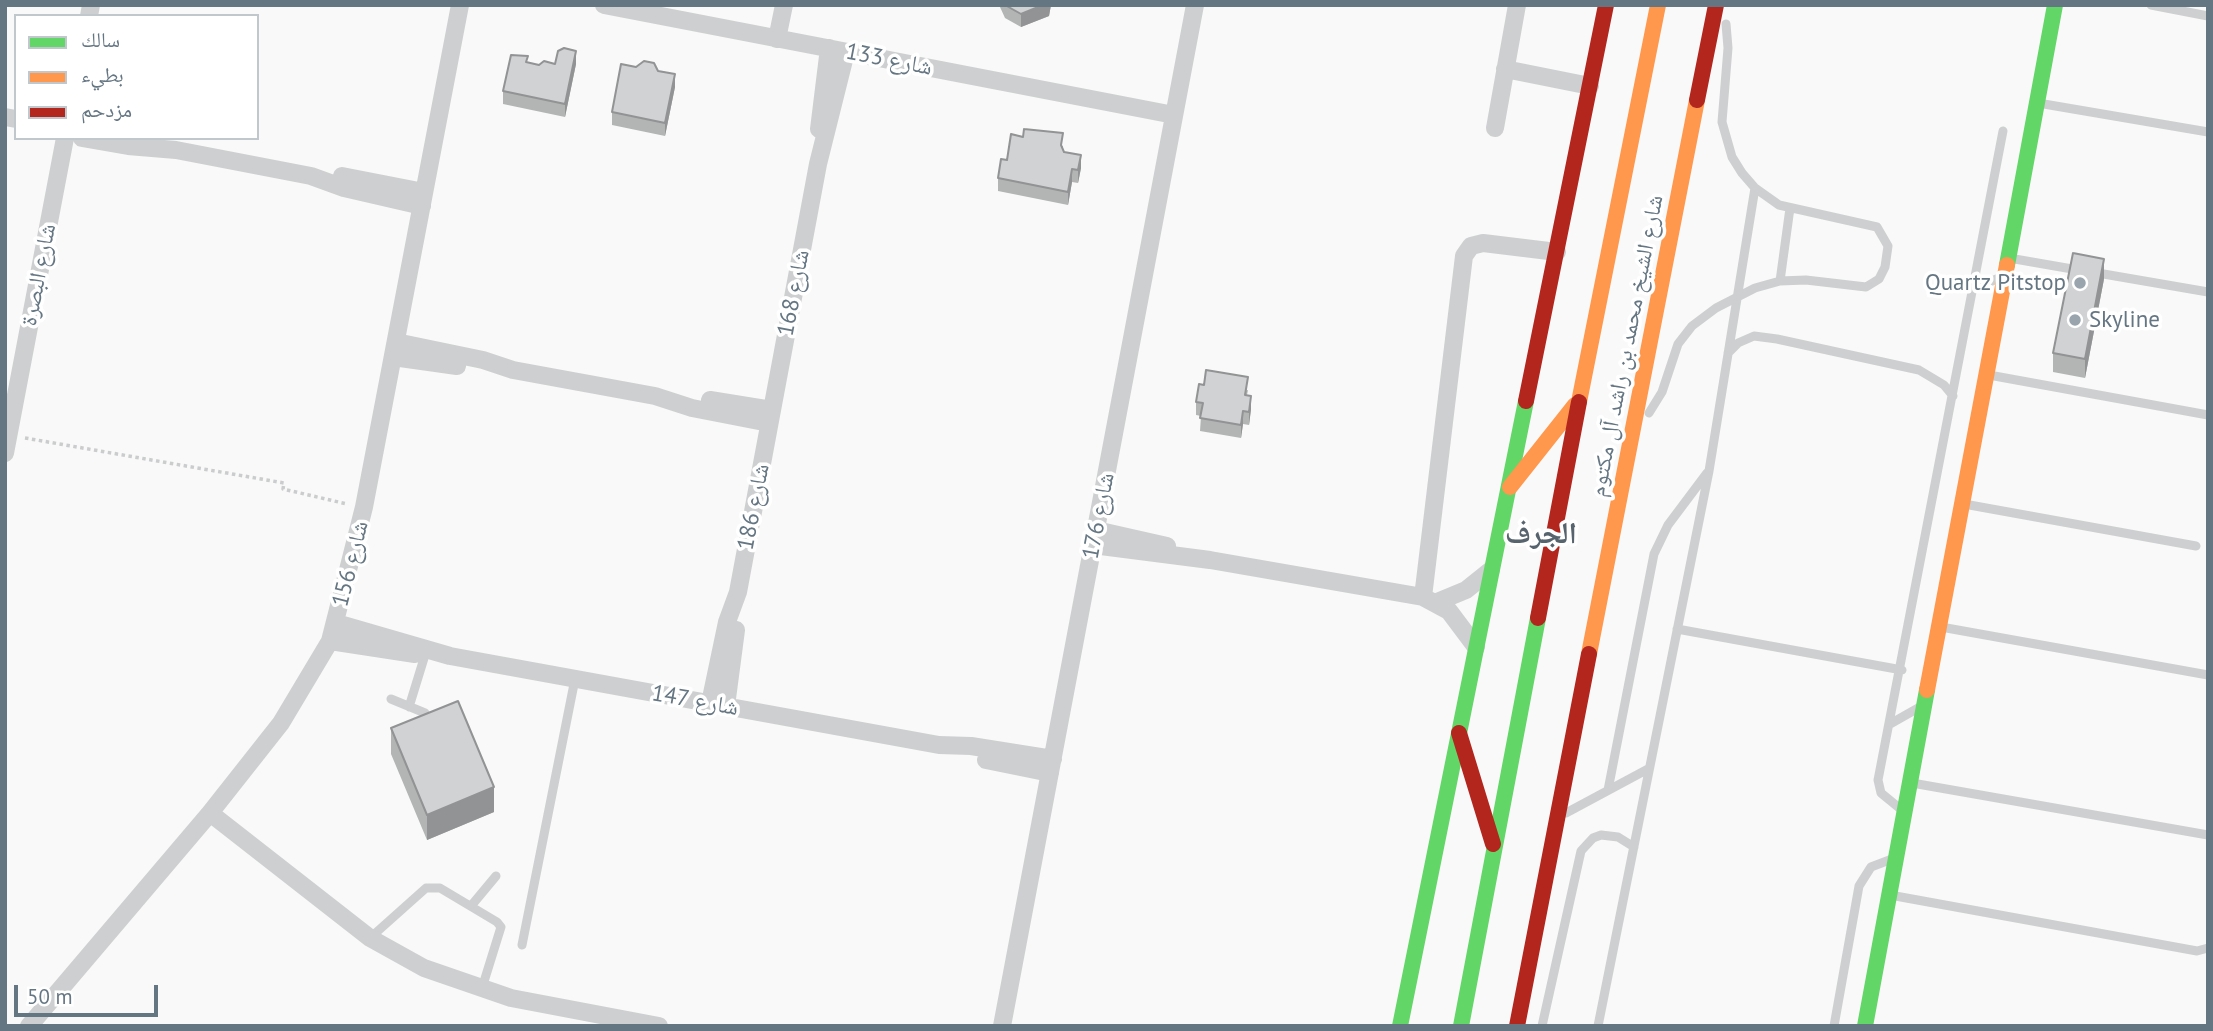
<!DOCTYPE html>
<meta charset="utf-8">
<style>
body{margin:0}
#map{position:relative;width:2213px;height:1031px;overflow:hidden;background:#f9f9f9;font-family:"PT Sans","Noto Naskh Arabic",sans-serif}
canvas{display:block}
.frame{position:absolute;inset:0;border:7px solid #657683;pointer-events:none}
.legend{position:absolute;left:14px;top:14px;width:245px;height:126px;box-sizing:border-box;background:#fff;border:2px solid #c1c8cd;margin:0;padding:9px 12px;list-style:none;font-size:21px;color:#657683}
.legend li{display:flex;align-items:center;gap:14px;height:35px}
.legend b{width:35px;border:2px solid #c1c8cd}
.scale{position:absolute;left:14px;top:985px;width:144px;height:32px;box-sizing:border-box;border:4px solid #657683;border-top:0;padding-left:9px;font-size:21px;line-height:24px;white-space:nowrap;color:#657683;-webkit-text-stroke:5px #fff;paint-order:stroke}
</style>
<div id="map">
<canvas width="2213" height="1031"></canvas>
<div class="frame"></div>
<ul class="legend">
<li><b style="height:9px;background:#63d668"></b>سالك</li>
<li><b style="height:9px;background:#ff974d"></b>بطيء</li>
<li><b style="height:9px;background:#b3261e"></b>مزدحم</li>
</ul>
<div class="scale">50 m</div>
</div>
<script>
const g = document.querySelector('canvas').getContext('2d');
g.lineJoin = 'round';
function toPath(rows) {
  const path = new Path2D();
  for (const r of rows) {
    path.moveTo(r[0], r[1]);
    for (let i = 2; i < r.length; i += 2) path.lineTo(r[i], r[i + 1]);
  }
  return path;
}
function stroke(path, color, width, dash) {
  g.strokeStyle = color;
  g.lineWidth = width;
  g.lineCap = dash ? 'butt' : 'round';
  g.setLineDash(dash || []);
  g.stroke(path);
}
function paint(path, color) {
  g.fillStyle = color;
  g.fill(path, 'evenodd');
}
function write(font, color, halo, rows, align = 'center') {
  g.font = font + ' "PT Sans","Noto Naskh Arabic",sans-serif';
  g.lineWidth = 7;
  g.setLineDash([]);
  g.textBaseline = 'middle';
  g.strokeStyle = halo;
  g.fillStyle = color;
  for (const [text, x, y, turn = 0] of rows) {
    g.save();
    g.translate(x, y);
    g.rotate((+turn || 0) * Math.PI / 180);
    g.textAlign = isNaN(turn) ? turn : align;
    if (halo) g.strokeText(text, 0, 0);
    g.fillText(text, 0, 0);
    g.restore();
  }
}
stroke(toPath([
 [25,438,284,483,283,489,347,504]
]), '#cbcccd', 3.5, [3.5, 3.5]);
stroke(toPath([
 [2151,5,2208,16],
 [2038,103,2208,132],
 [2009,258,2078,270],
 [2092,272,2208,292],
 [1780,281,1790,208],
 [1973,289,1999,278],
 [1728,353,1738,343,1754,336,1777,339,1919,370,1944,385,1953,396],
 [1989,375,2208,415],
 [1649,413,1662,392,1678,344,1692,326,1716,308,1755,288,1780,281,1806,280,1866,287,1879,279,1885,267,1888,246,1877,227,1779,205,1755,188,1742,173,1732,157,1722,122,1728,48,1726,24],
 [1964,504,2196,546],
 [1941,627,2208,675],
 [1677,629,1902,670],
 [391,699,425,713],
 [409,707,425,655],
 [1890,724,1920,707],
 [1912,783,2208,835],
 [1608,790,1654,554,1668,525,1707,473],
 [1903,811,1881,793,1878,780,2003,131],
 [1566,813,1648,769],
 [1890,895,2197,951,2208,948],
 [471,906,496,876],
 [370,938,426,888,440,888,497,922,501,927,482,988],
 [522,945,575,679],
 [1542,1026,1581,851,1593,838,1601,835,1618,837,1634,847],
 [1598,1026,1709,471,1755,188],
 [1834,1026,1859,886,1871,867,1892,859]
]), '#cecfd0', 9);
stroke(toPath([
 [604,5,1174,115],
 [89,16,91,5],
 [777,39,784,5],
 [1505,69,1590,86],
 [5,117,16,119],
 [1495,128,1517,5],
 [819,129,829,48],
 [82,138,128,146,176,150,311,176,344,188,422,206],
 [342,176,424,192],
 [396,342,483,360,513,370,655,396,692,408,769,423],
 [393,357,457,366],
 [710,400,772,410],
 [5,453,65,138],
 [1096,530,1167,546],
 [1093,545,1210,560,1423,597,1449,611,1476,647],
 [1423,597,1464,256,1471,246,1483,243,1557,252],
 [1437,602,1466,590,1491,570],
 [336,623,450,656,939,745,971,746,1053,759],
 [330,641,415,654],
 [710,703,727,622,738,592,818,164,846,52],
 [726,706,736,630],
 [986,760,1050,773],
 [210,813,370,938,424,968,511,998,659,1026],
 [29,1026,210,813,281,723,330,641,364,507,460,5],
 [1002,1026,1195,5]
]), '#cecfd0', 18);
stroke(toPath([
 [2007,265,2055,5],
 [1400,1026,1526,401],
 [1461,1026,1538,618],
 [1865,1026,1927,690]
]), '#63d668', 16);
stroke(toPath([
 [1579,402,1658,5],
 [1510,487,1575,405],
 [1589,654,1697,100],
 [1927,690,2007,265]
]), '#ff974d', 16);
stroke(toPath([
 [1697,100,1716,5],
 [1526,401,1606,5],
 [1538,618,1579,402],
 [1459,733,1493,844],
 [1517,1026,1589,654]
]), '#b3261e', 16);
paint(toPath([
 [990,5,1051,5,1049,16,1021,27,1005,18,1000,7],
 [528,63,539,65,576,64,565,117,503,104,503,91],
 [658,71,675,87,665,136,612,125,612,112],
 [1063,146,1063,149,1064,152,1081,168,1078,183,1072,182,1068,205,998,191,998,178,1007,160],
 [2104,279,2085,378,2053,372,2053,353],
 [1248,390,1247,395,1251,409,1249,425,1243,424,1241,438,1200,431,1201,416,1196,415,1196,402],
 [391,728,494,812,427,840,391,754]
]), '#b3b5b5');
paint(toPath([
 [1043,5,1051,5,1049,16,1021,27,1021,14],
 [576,51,576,64,565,117,565,104],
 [675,74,675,87,665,136,665,123],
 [1081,155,1081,168,1078,183,1078,170],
 [1072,169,1072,182,1068,205,1068,192],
 [2104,259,2104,279,2085,378,2085,359],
 [1251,396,1251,409,1249,425,1249,412],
 [1243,411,1243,424,1241,438,1241,425],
 [494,787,494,812,427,840,427,815]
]), '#929394');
const building = toPath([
 [1005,5,1043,5,1021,14,1005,5],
 [564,48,576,51,565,104,503,91,511,55,528,56,526,62,539,65,544,61,555,64,558,51,564,48],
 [644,61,654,63,658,71,675,74,665,123,612,112,621,64,636,67,644,61],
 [1024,129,1063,133,1061,145,1064,152,1081,155,1078,170,1072,169,1068,192,998,178,1001,159,1007,160,1011,134,1023,137,1024,129],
 [2073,253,2104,259,2085,359,2053,353,2073,253],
 [1206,370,1248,377,1245,395,1251,396,1249,412,1243,411,1241,425,1200,418,1203,403,1196,402,1199,384,1204,385,1206,370],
 [458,701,494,787,427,815,391,728,458,701]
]);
paint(building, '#d0d2d3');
stroke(building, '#929394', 2);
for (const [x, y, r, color] of [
 [2080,283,7,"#99a4ac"],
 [2075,320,7,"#99a4ac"]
]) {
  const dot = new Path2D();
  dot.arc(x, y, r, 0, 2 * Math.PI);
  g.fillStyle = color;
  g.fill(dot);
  stroke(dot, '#fff', 2.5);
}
write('23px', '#657683', '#fff', [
 ["شارع 133",889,60,11],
 ["شارع البصرة",39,275,-79],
 ["شارع 168",794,293,-79],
 ["شارع الشيخ محمد بن راشد آل مكتوم",1627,346,-79],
 ["شارع 186",754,507,-79],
 ["شارع 176",1099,516,-79],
 ["شارع 156",351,564,-76],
 ["شارع 147",695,701,10]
]);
write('23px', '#657683', '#fff', [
 ["Quartz Pitstop",2066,283],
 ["Skyline",2089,320,"left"]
], 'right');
write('bold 30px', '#57646e', '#fff', [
 ["الجرف",1541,534]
]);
</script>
